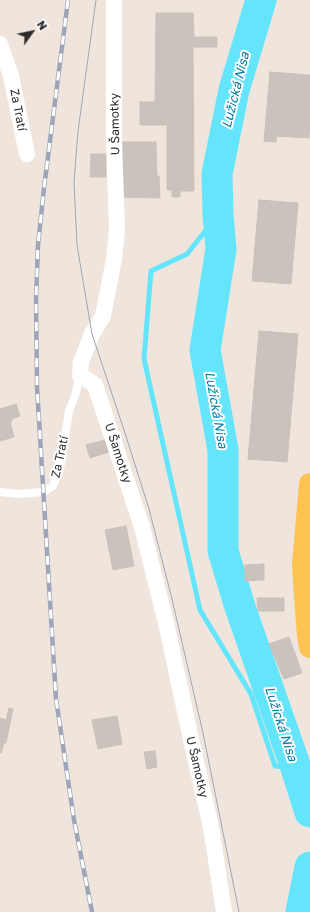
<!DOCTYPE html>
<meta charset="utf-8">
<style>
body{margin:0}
#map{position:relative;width:310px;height:912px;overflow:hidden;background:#efe5dc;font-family:"Golos Text",sans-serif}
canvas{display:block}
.north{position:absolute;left:12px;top:12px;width:40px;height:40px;-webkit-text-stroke:3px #fff;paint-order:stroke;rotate:57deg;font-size:11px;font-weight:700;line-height:16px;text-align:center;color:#2c2c2c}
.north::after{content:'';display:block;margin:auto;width:14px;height:18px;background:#2c2c2c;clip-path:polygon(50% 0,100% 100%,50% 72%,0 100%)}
</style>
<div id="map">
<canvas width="310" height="912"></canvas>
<div class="north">N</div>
</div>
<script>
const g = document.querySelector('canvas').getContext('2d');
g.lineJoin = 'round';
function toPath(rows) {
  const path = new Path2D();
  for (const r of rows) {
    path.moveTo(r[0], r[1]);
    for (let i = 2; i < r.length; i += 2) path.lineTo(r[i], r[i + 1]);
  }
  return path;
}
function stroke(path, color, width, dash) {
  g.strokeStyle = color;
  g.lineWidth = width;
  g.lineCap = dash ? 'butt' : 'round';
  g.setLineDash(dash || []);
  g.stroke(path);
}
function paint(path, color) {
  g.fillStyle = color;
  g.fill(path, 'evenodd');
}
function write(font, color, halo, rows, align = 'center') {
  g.font = font + ' "Golos Text",sans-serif';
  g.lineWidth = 4;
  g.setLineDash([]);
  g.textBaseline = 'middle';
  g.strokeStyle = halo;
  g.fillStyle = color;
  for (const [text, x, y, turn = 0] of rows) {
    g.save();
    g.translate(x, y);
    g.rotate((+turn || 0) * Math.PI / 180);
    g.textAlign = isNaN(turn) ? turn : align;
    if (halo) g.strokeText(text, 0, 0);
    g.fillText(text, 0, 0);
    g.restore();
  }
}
stroke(toPath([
 [218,215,187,254,151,271,144,359,200,610,251,694,275,766,296,768]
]), '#64e5fc', 5);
stroke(toPath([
 [261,0,234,90,217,174,218,215,221,249,205,350,223,450,223,551,240,607,296,768,310,812],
 [301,912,310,867]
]), '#64e5fc', 31);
const building = toPath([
 [156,13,193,13,194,37,217,37,217,47,193,47,194,191,180,191,180,197,172,197,172,190,167,190,167,102,155,102,156,13],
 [270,72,310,75,310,119,309,138,276,136,276,142,264,141,270,72],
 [140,102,167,102,166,125,140,125,140,102],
 [121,142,156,142,157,176,159,176,160,198,122,197,121,142],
 [91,154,106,154,106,177,90,177,91,154],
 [259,200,298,203,291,284,252,281,259,200],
 [259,331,298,334,287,462,248,459,259,331],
 [16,404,20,416,12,419,12,421,10,422,14,437,0,441,0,409,16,404],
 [105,440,109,452,90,458,86,445,105,440],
 [126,526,134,566,113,570,105,530,126,526],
 [264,564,264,580,245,581,245,565,264,564],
 [257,598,284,598,284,611,258,611,257,598],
 [289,637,302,673,284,679,269,644,289,637],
 [9,708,13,709,6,743,4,743,1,753,0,752,0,718,6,720,9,708],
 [117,716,122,744,98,749,92,720,117,716],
 [155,751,157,767,147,769,144,752,155,751]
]);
paint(building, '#cac2bc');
stroke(building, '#cbc1b5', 1);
stroke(toPath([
 [0,492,20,494,43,492,53,486,60,469,69,411,75,396,80,375]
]), '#fff', 8);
stroke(toPath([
 [114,0,114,140,117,230,114,259,103,316,92,334,81,362,80,375,95,385,142,527,167,627,190,735,211,827,224,912],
 [0,44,11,76,27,154]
]), '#fff', 16);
stroke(toPath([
 [310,484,303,564,305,596,308,636,310,647]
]), '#ffc351', 22);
stroke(toPath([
 [96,0,78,131,74,182,77,245,92,334,126,436,149,509,172,599,203,733,239,912]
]), '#9ea5b8', 1);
const rail = toPath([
 [68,0,44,188,38,245,36,300,37,387,56,699,74,820,92,912]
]);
stroke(rail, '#9ea5b8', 4.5);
stroke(rail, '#fff', 3, [9]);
write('12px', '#2c2c2c', '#fff', [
 ["Za Tratí",18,110,79],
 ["U Šamotky",115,124,-91],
 ["U Šamotky",118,453,72],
 ["Za Tratí",60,457,-78],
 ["U Šamotky",197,767,77]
]);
write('italic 13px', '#017ea3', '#fff', [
 ["Lužická Nisa",236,90,-76],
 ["Lužická Nisa",216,410,80],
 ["Lužická Nisa",281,724,72]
]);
</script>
